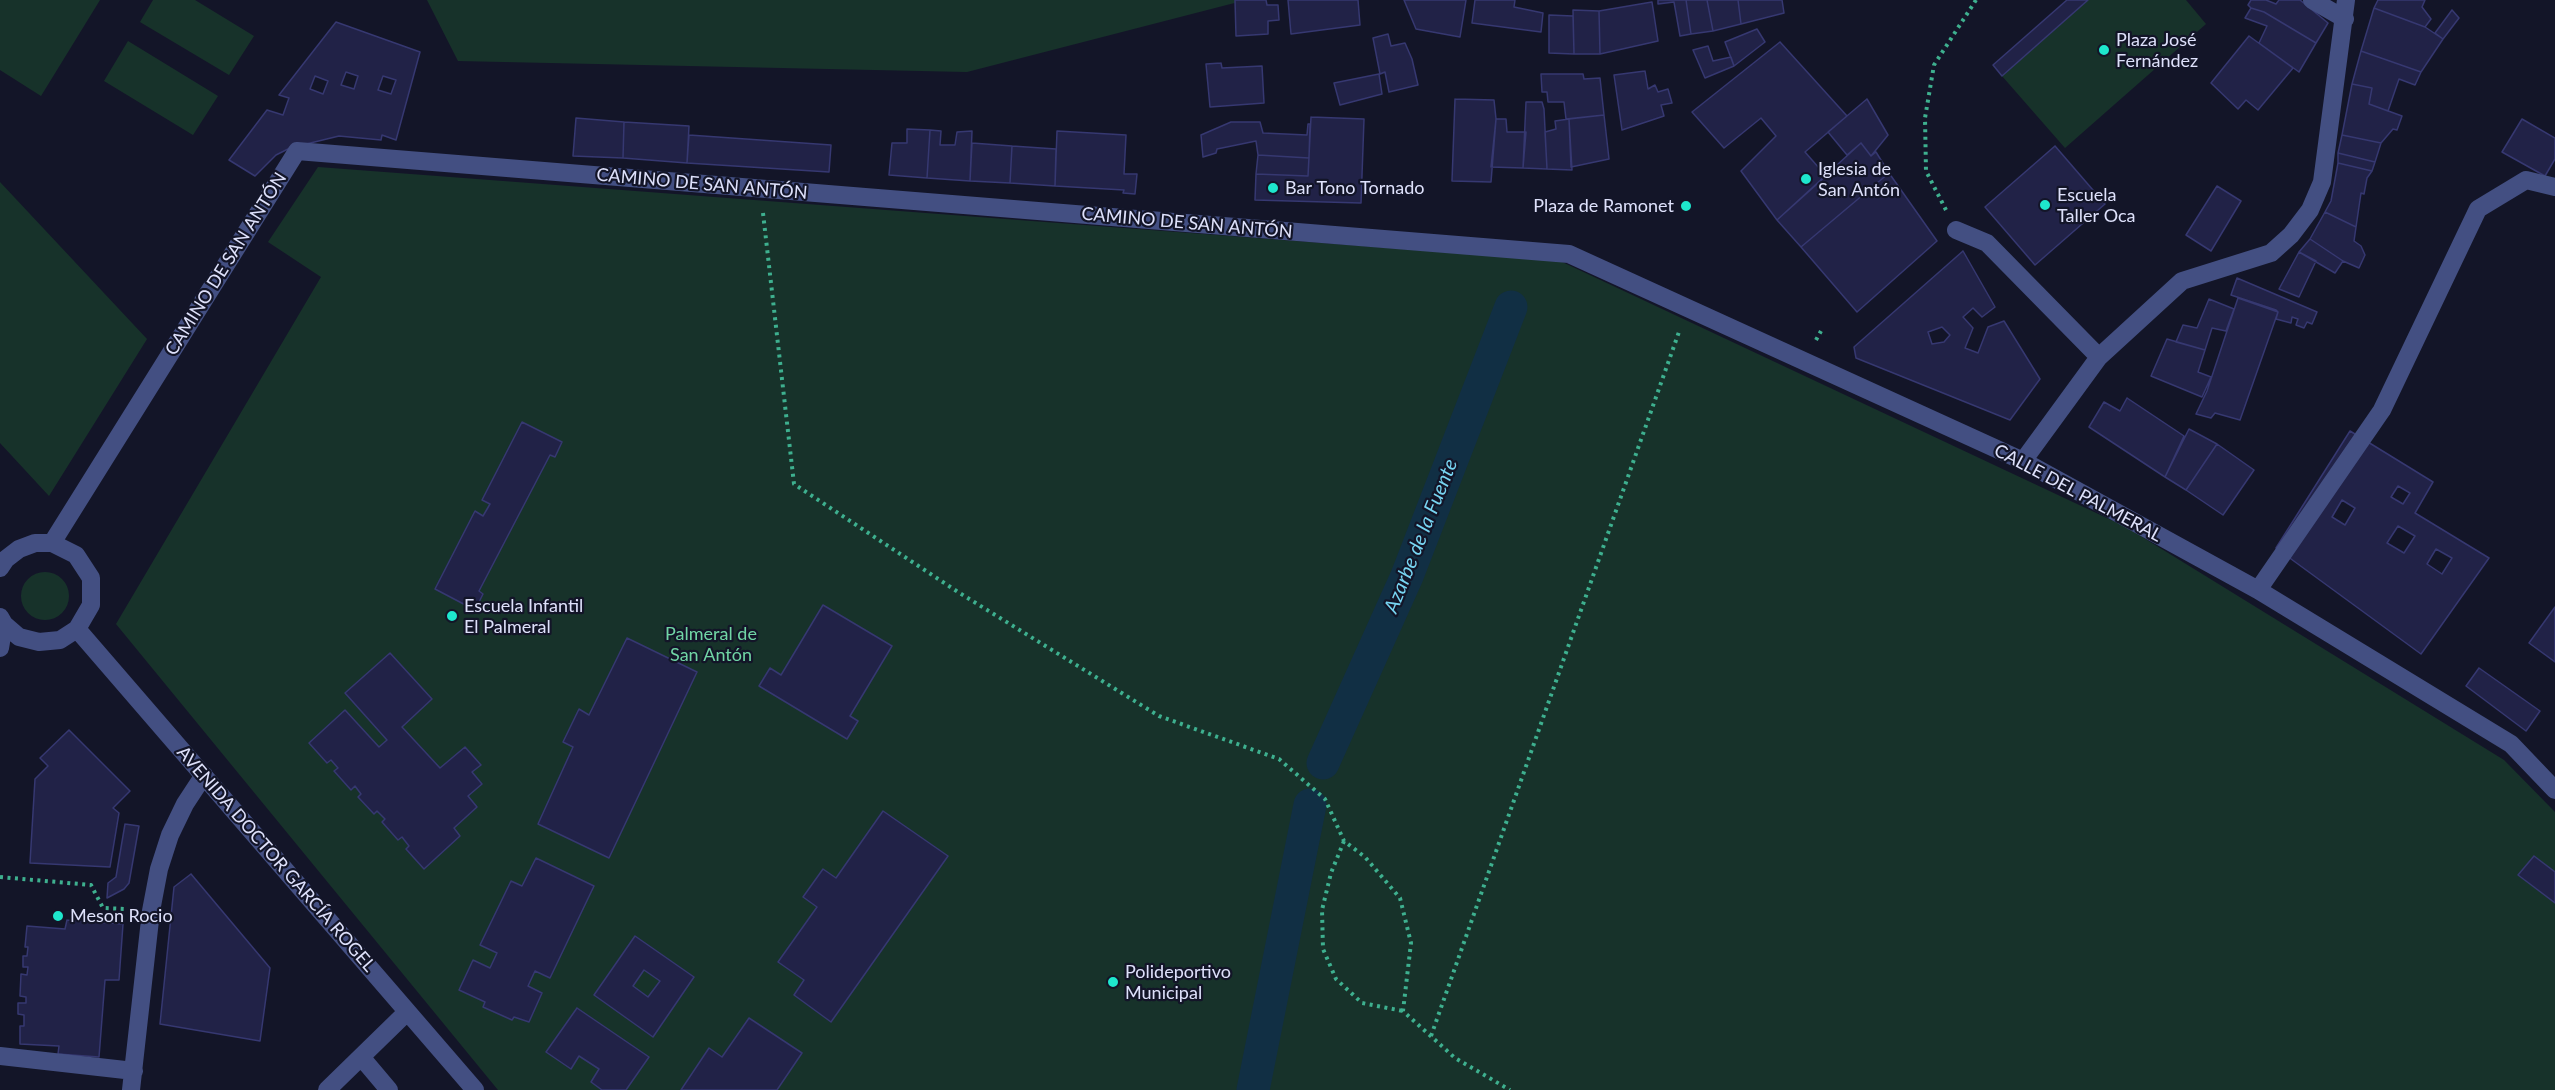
<!DOCTYPE html>
<meta charset="utf-8">
<style>
body{margin:0}
canvas{display:block;background:#131528}
</style>
<canvas width="2555" height="1090"></canvas>
<script>
const g = document.querySelector('canvas').getContext('2d');
g.lineJoin = 'round';
function paint(path, color) {
  g.fillStyle = color;
  g.fill(path, 'evenodd');
}
function toPath(rows) {
  const path = new Path2D();
  for (const r of rows) {
    if (r.length === 3) {
      path.moveTo(r[0] + r[2], r[1]);
      path.arc(r[0], r[1], r[2], 0, 2 * Math.PI);
      continue;
    }
    path.moveTo(r[0], r[1]);
    for (let i = 2; i < r.length; i += 2) path.lineTo(r[i], r[i + 1]);
  }
  return path;
}
function stroke(path, color, width, dash) {
  g.strokeStyle = color;
  g.lineWidth = width;
  g.lineCap = dash ? 'butt' : 'round';
  g.setLineDash(dash || []);
  g.stroke(path);
}
function write(font, color, halo, rows, align = 'center') {
  g.font = font + ' Lato,sans-serif';
  g.lineWidth = 4.5;
  g.setLineDash([]);
  g.textBaseline = 'middle';
  g.strokeStyle = halo;
  g.fillStyle = color;
  for (const [text, x, y, turn = 0] of rows) {
    g.save();
    g.translate(x, y);
    g.rotate((+turn || 0) * Math.PI / 180);
    g.textAlign = isNaN(turn) ? turn : align;
    if (halo) g.strokeText(text, 0, 0);
    g.fillText(text, 0, 0);
    g.restore();
  }
}
paint(toPath([
 [0,0,100,0,41,96,0,70],
 [153,0,195,0,254,36,229,75,140,22],
 [427,0,1246,0,967,72,458,61],
 [2088,0,2186,0,2206,24,2065,148,2002,76],
 [128,41,218,96,193,135,104,81],
 [318,167,1560,261,2126,527,2504,760,2555,812,2555,1090,498,1090,116,624,321,277,268,242],
 [0,182,147,339,49,496,0,443],
 [45,596,24]
]), '#17322a');
stroke(toPath([
 [1323,763,1407,576,1511,307],
 [1253,1090,1310,805]
]), '#112f44', 33);
const building = toPath([
 [1235,0,1266,0,1267,5,1278,5,1279,20,1268,21,1268,34,1236,36,1235,0],
 [1288,0,1358,0,1360,25,1291,34,1288,0],
 [1404,0,1466,0,1460,37,1416,29,1404,0],
 [1475,0,1515,0,1514,7,1543,13,1541,32,1472,23,1475,0],
 [1658,0,1686,0,1691,34,1680,36,1674,2,1658,4,1658,0],
 [1686,0,1707,0,1713,31,1691,34,1686,0],
 [1707,0,1738,0,1741,24,1713,31,1707,0],
 [1738,0,1782,0,1784,13,1741,24,1738,0],
 [2067,0,2088,0,2002,76,1993,65,2067,0],
 [2251,0,2266,0,2276,4,2279,0,2300,0,2328,23,2316,43,2264,12,2251,8,2248,5,2251,0],
 [2378,0,2425,0,2422,7,2431,19,2425,27,2374,8,2378,0],
 [1652,2,1658,41,1600,54,1599,11,1652,2],
 [2251,8,2264,12,2316,43,2299,72,2259,43,2267,26,2245,18,2251,8],
 [2374,8,2425,27,2443,39,2421,72,2361,51,2374,8],
 [1573,10,1599,11,1600,54,1574,54,1573,10],
 [2452,10,2459,18,2443,39,2435,33,2452,10],
 [1549,15,1573,16,1574,54,1549,53,1549,15],
 [336,22,420,52,396,140,382,135,381,140,339,136,290,148,276,155,255,176,229,160,267,110,283,115,289,98,279,95,336,22],
 [346,72,358,76,354,89,341,85,346,72],
 [315,76,328,81,323,94,310,89,315,76],
 [383,76,396,80,391,94,378,90,383,76],
 [1757,29,1765,42,1734,66,1725,42,1757,29],
 [1388,34,1391,46,1405,43,1412,59,1418,85,1389,92,1385,72,1380,74,1373,38,1388,34],
 [2249,36,2293,68,2258,110,2246,100,2238,109,2211,83,2249,36],
 [1780,42,1847,116,1805,152,1826,176,1777,220,1741,171,1776,136,1761,118,1724,148,1692,112,1780,42],
 [1708,46,1713,61,1731,57,1734,66,1705,78,1693,50,1708,46],
 [2361,51,2421,72,2415,85,2399,79,2388,111,2369,104,2372,88,2352,84,2361,51],
 [1221,63,1222,68,1262,66,1264,103,1210,107,1206,64,1221,63],
 [1645,71,1648,89,1655,85,1658,92,1668,89,1672,103,1661,105,1664,116,1622,130,1614,75,1645,71],
 [1379,74,1382,94,1340,105,1334,83,1379,74],
 [1541,74,1583,74,1584,79,1600,78,1604,115,1566,119,1564,102,1548,102,1547,92,1542,92,1541,74],
 [2352,84,2372,88,2369,104,2402,116,2397,130,2393,129,2381,143,2342,135,2352,84],
 [1455,99,1494,100,1496,119,1491,182,1452,181,1455,99],
 [1867,99,1888,135,1871,156,1861,143,1847,155,1828,132,1867,99],
 [1526,102,1542,102,1544,109,1547,169,1523,168,1526,102],
 [1604,115,1609,159,1571,167,1569,119,1604,115],
 [1311,117,1364,119,1361,203,1255,200,1256,174,1308,176,1311,117],
 [576,118,624,122,623,158,573,156,576,118],
 [1496,119,1506,119,1507,132,1526,132,1523,168,1491,167,1496,119],
 [1569,119,1572,170,1547,169,1545,132,1556,129,1555,121,1569,119],
 [2522,119,2555,138,2555,159,2545,176,2502,152,2522,119],
 [624,122,689,126,687,163,623,158,624,122],
 [1231,122,1260,122,1263,133,1307,135,1308,124,1310,124,1309,158,1258,155,1256,141,1217,149,1216,153,1203,157,1201,135,1231,122],
 [907,129,930,130,927,178,889,175,892,143,907,143,907,129],
 [930,130,941,131,940,145,955,145,957,132,972,131,970,181,927,178,930,130],
 [1057,131,1126,135,1124,174,1137,174,1135,194,1123,193,1124,190,1055,186,1057,131],
 [689,135,831,145,829,172,687,163,689,135],
 [2342,135,2381,143,2375,162,2338,153,2342,135],
 [972,143,1012,146,1010,183,970,181,972,143],
 [1861,143,1871,156,1876,152,1889,173,1801,247,1777,220,1861,143],
 [1012,146,1056,149,1055,186,1010,183,1012,146],
 [2055,146,2105,204,2035,265,1985,207,2055,146],
 [2338,153,2375,162,2372,171,2338,163,2338,153],
 [1258,155,1309,158,1308,176,1256,174,1258,155],
 [2338,163,2372,171,2367,178,2364,194,2361,193,2356,227,2325,212,2331,201,2338,163],
 [1889,173,1937,241,1857,312,1801,247,1889,173],
 [2217,186,2241,201,2211,251,2186,235,2217,186],
 [2325,212,2356,227,2354,241,2361,246,2365,255,2359,268,2343,261,2310,239,2325,212],
 [2310,239,2343,261,2335,273,2299,252,2310,239],
 [1963,251,1995,307,1982,317,1973,308,1963,317,1973,328,1965,348,1978,353,1988,327,2004,321,2040,379,2010,420,1856,358,1854,347,1963,251],
 [1942,327,1950,335,1944,342,1932,344,1928,332,1942,327],
 [2299,252,2316,261,2299,297,2279,289,2299,252],
 [2237,278,2317,312,2312,324,2307,322,2304,328,2296,325,2298,319,2292,317,2291,323,2276,319,2278,312,2276,310,2231,295,2237,278],
 [2238,298,2278,312,2240,420,2215,413,2211,418,2196,414,2207,391,2238,298],
 [2209,299,2234,309,2226,331,2212,328,2205,350,2176,342,2183,325,2197,328,2209,299],
 [2167,339,2205,350,2198,372,2211,377,2202,397,2151,376,2167,339],
 [2127,398,2184,436,2165,477,2089,427,2104,402,2120,411,2127,398],
 [522,422,562,442,555,457,550,455,479,591,483,594,475,610,435,589,475,511,483,516,490,504,482,500,522,422],
 [2189,429,2217,444,2186,490,2165,477,2189,429],
 [2350,431,2433,482,2415,513,2489,558,2421,654,2276,548,2350,431],
 [2398,486,2410,493,2403,504,2391,497,2398,486],
 [2342,500,2355,508,2345,525,2332,517,2342,500],
 [2398,526,2415,536,2404,553,2387,543,2398,526],
 [2436,549,2452,558,2442,574,2427,564,2436,549],
 [2217,444,2254,470,2223,515,2186,490,2217,444],
 [823,605,892,646,850,716,858,721,847,739,759,686,770,668,781,675,823,605],
 [2555,607,2555,662,2529,643,2555,607],
 [627,638,697,672,609,858,538,824,573,747,563,742,579,709,589,715,627,638],
 [390,653,432,699,402,727,440,768,465,747,481,765,472,772,482,784,468,796,477,807,454,828,460,836,424,869,406,849,409,846,402,837,398,840,382,822,385,819,377,811,374,814,358,797,361,794,355,786,351,790,334,771,338,768,331,760,327,763,309,743,345,710,379,747,387,740,345,693,390,653],
 [2479,668,2540,711,2526,731,2466,686,2479,668],
 [69,730,130,791,113,808,119,813,110,867,30,863,35,779,48,766,40,758,69,730],
 [883,811,948,856,831,1022,794,995,804,980,778,962,817,907,803,897,823,869,836,878,883,811],
 [125,824,139,826,129,883,124,889,107,898,108,883,116,877,125,824],
 [2534,856,2555,872,2555,903,2518,875,2534,856],
 [536,858,594,886,550,978,535,971,528,986,542,993,529,1022,514,1017,512,1020,483,1007,485,1002,459,990,473,960,490,968,497,953,480,945,511,881,522,886,536,858],
 [191,874,270,968,260,1041,160,1024,174,887,191,874],
 [67,920,123,924,119,980,105,980,99,1057,58,1054,59,1046,20,1044,20,1026,24,1026,24,1015,18,1014,18,1003,26,1003,26,997,20,996,21,974,27,975,28,967,23,967,23,956,27,956,28,947,25,947,27,926,65,929,67,920],
 [635,936,694,977,653,1037,594,995,635,936],
 [644,970,660,981,648,997,633,986,644,970],
 [577,1008,649,1057,626,1090,602,1090,591,1082,599,1069,579,1056,571,1069,546,1052,577,1008],
 [749,1018,802,1053,777,1090,681,1090,709,1048,722,1057,749,1018]
]);
paint(building, '#212247');
stroke(building, '#363871', 1.5);
stroke(toPath([
 [1946,210,1926,171,1925,118,1934,65,1976,0],
 [763,213,794,484,958,592,1159,716,1279,759,1325,799,1344,841,1365,857,1400,898,1411,943,1403,1011,1455,1058,1510,1090],
 [1816,340,1821,331],
 [1344,841,1331,873,1322,910,1323,949,1336,979,1362,1003,1403,1011],
 [0,877,91,885,103,908,126,909],
 [1431,1036,1680,329]
]), '#3eb08f', 4, [3, 4.5]);
stroke(toPath([
 [2312,0,2345,19],
 [1956,230,1987,243,2099,357],
 [2023,461,2099,357,2182,281,2271,253,2291,235,2310,210,2322,182,2346,0],
 [52,543,297,151,1569,254,2023,461,2258,590,2511,744,2555,790],
 [0,568,6,559,19,549,35,543,52,543,76,555,91,578,91,605,77,629,60,640,39,642,19,637,4,624,0,617],
 [2258,590,2382,410,2478,209,2526,180,2555,187],
 [77,629,475,1090],
 [0,648,4,624],
 [0,1056,134,1071],
 [362,1058,389,1090],
 [131,1090,151,911,159,869,170,835,185,804,204,775],
 [327,1090,407,1012]
]), '#434f82', 18);
for (const [x, y, r, color] of [
 [2104,50,6,"#1ee7cd"],
 [1806,179,6,"#1ee7cd"],
 [1273,188,6,"#1ee7cd"],
 [2045,205,6,"#1ee7cd"],
 [1686,206,6,"#1ee7cd"],
 [452,616,6,"#1ee7cd"],
 [58,916,6,"#1ee7cd"],
 [1113,982,6,"#1ee7cd"]
]) {
  const dot = new Path2D();
  dot.arc(x, y, r, 0, 2 * Math.PI);
  g.fillStyle = color;
  g.fill(dot);
  stroke(dot, '#131528', 2);
}
write('18px', '#dee1fb', '#131528', [
 ["Plaza José",2116,40],
 ["Fernández",2116,61],
 ["Iglesia de",1818,169],
 ["San Antón",1818,190],
 ["Bar Tono Tornado",1285,188],
 ["Escuela",2057,195],
 ["Taller Oca",2057,216],
 ["Plaza de Ramonet",1674,206,"right"],
 ["Escuela Infantil",464,606],
 ["El Palmeral",464,627],
 ["Meson Rocio",70,916],
 ["Polideportivo",1125,972],
 ["Municipal",1125,993]
], 'left');
write('18px', '#dee1fb', '#131528', [
 ["CAMINO DE SAN ANTÓN",702,184,5],
 ["CAMINO DE SAN ANTÓN",1187,223,5],
 ["CAMINO DE SAN ANTÓN",226,264,-58],
 ["CALLE DEL PALMERAL",2078,493,28],
 ["AVENIDA DOCTOR GARCÍA ROGEL",276,859,49]
]);
write('18px', '#70d5a5', '#131528', [
 ["Palmeral de",711,634],
 ["San Antón",711,655]
]);
write('italic 20px', '#77d4f1', '#131528', [
 ["Azarbe de la Fuente",1421,536,-68]
]);
</script>
